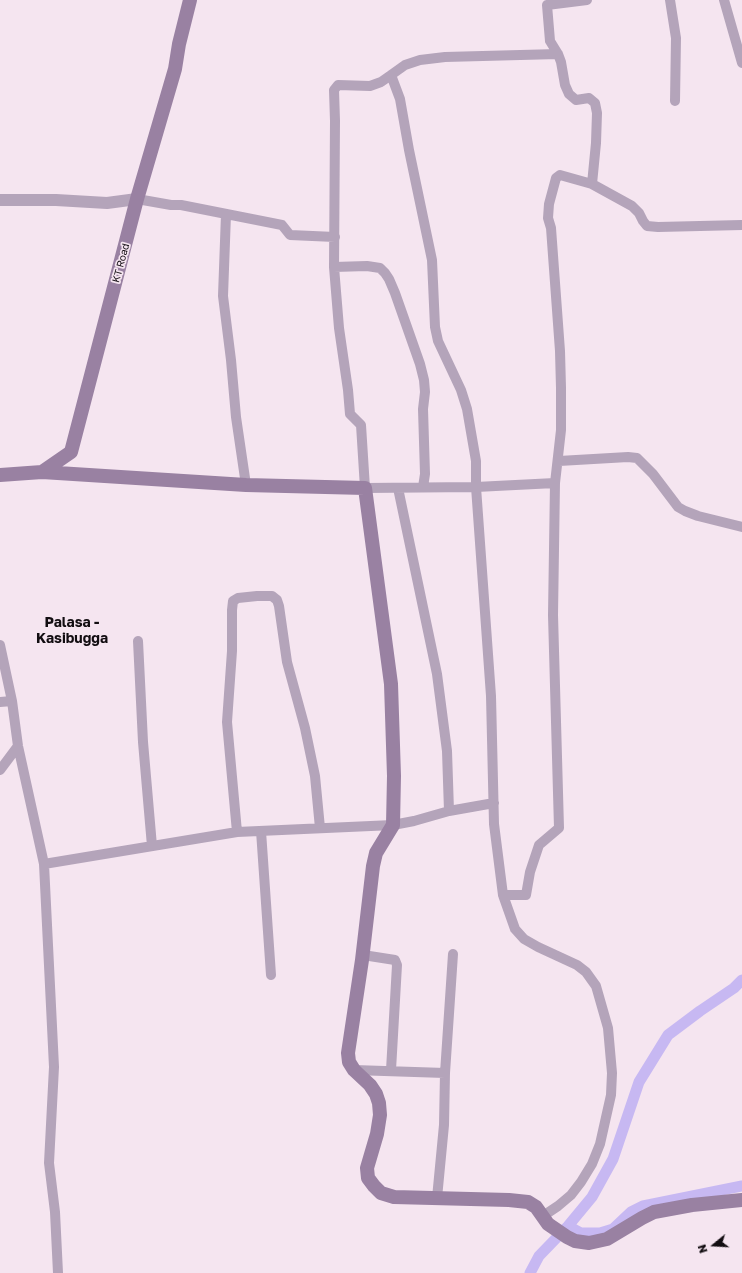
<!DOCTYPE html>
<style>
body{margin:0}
#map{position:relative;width:742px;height:1273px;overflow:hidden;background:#f5e5f0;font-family:"Golos Text",sans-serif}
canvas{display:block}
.north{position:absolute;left:694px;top:1225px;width:40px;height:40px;-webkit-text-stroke:3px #f5e5f0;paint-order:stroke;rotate:252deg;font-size:11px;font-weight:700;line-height:16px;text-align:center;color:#120d11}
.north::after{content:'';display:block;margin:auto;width:14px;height:18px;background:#120d11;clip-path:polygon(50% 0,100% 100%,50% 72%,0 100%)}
</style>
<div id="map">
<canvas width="742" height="1273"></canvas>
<div class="north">N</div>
</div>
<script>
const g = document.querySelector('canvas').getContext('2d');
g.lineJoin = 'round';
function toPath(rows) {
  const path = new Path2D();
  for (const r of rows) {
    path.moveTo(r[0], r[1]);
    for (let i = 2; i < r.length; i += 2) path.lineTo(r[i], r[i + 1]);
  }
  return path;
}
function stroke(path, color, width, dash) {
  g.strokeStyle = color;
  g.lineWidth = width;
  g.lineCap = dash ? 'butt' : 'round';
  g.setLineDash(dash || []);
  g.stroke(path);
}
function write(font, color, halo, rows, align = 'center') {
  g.font = font + ' "Golos Text",sans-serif';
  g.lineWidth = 3.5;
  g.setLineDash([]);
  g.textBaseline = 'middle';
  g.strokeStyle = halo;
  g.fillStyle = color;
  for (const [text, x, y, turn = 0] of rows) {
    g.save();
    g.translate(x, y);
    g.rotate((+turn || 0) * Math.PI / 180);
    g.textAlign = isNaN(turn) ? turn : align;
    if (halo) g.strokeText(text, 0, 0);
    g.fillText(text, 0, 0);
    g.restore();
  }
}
stroke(toPath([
 [568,1226,581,1233,600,1233,613,1229,631,1212,643,1206,742,1186],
 [530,1273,539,1256,568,1226,592,1197,613,1159,639,1082,668,1035,700,1011,734,988,742,980]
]), '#c7b8f2', 11);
stroke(toPath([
 [587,0,547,5,550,41,558,54,561,62,565,85,569,94,576,100,589,98,595,103,597,113,596,143,592,184],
 [670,0,676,38,675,101],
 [724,0,742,63],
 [391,75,405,65,420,60,445,57,558,54],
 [137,199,171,205,181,205,282,225,290,235,335,237],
 [226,214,223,296,231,360,236,417,246,485],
 [334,267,367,266,380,268,385,273,389,279,395,293,420,364,424,380,425,392,423,409,425,474,423,487],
 [559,461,628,457,637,458,653,474,678,507,685,511,698,516,742,527],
 [398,488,437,674,447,751,449,811],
 [138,641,143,742,152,846],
 [0,645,12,701,18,746,44,864,54,1067,49,1163,55,1212,58,1273],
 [0,702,12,701],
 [0,770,18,746],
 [261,831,271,975],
 [237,832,227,722,232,651,232,610,233,601,238,598,257,596,272,596,277,600,279,606,287,662,305,728,315,776,320,828],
 [44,864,237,832,393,825,414,821,449,811,494,803],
 [503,895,526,895,530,872,539,845,559,828,553,615,555,483,561,430,561,388,560,351,551,228,548,218,549,204,556,178,560,175,592,184,632,206,639,213,643,221,647,226,658,227,742,225],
 [363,955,395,960,397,965,391,1070],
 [354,1070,445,1073],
 [437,1198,444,1125,445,1073,453,954],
 [543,1216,558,1206,571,1195,581,1182,592,1164,600,1144,611,1095,612,1073,608,1028,596,986,586,972,577,965,538,947,524,939,515,929,503,895,494,824,491,696,476,487,476,461,467,409,461,390,438,341,435,327,432,260,409,150,400,99,391,75,381,82,370,86,338,85,334,90,335,121,334,267,339,328,348,390,350,414,361,425,365,488,476,487,555,483]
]), '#b4a4ba', 10);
stroke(toPath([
 [0,200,56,200,107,203,137,199]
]), '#b4a4ba', 12);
stroke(toPath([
 [42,472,246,485,365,488,391,684,394,776,393,825,376,853,373,866,362,960,348,1053,349,1062,354,1070,370,1085,376,1094,379,1103,380,1115,377,1134,367,1168,368,1178,374,1186,381,1193,394,1197,509,1200,528,1202,536,1207,548,1224,567,1237,575,1241,589,1243,607,1239,642,1218,654,1212,692,1205,742,1200],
 [0,475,42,472,71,452,137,199,175,69,179,44,190,0]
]), '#9981a2', 14);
write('10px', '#120d11', '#f5e5f0', [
 ["KT Road",121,263,-75]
]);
write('bold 14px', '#120d11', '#f5e5f0', [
 ["Palasa -",72,623],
 ["Kasibugga",72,639]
]);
</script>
